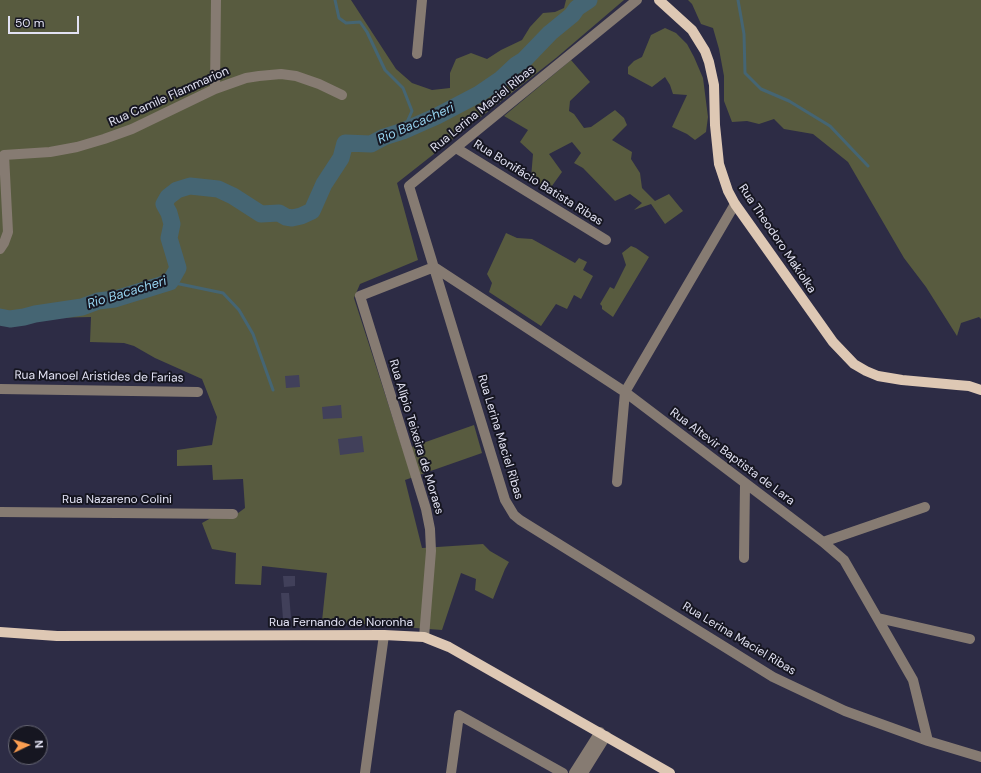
<!DOCTYPE html>
<meta charset="utf-8">
<style>
body{margin:0}
#map{position:relative;width:981px;height:773px;overflow:hidden;background:#2d2c45;font-family:"DM Sans",sans-serif}
canvas{display:block}
.north{position:absolute;left:8px;top:725px;width:40px;height:40px;box-sizing:border-box;background:#161621;border:1px solid #686875;border-radius:50%;rotate:86deg;font-size:11px;font-weight:700;line-height:16px;text-align:center;color:#e2e2f3}
.north::after{content:'';display:block;margin:auto;width:14px;height:18px;background:#fb9e51;clip-path:polygon(50% 0,100% 100%,50% 72%,0 100%)}
.scale{position:absolute;left:8px;top:16px;width:71px;height:18px;box-sizing:border-box;border:2px solid #e2e2f3;border-top:0;padding-left:5px;font-size:12px;line-height:14px;white-space:nowrap;color:#e2e2f3;-webkit-text-stroke:3px #161621;paint-order:stroke}
</style>
<div id="map">
<canvas width="981" height="773"></canvas>
<div class="north">N</div>
<div class="scale">50 m</div>
</div>
<script>
const g = document.querySelector('canvas').getContext('2d');
g.lineJoin = 'round';
function paint(path, color) {
  g.fillStyle = color;
  g.fill(path, 'evenodd');
}
function toPath(rows) {
  const path = new Path2D();
  for (const r of rows) {
    path.moveTo(r[0], r[1]);
    for (let i = 2; i < r.length; i += 2) path.lineTo(r[i], r[i + 1]);
  }
  return path;
}
function stroke(path, color, width, dash) {
  g.strokeStyle = color;
  g.lineWidth = width;
  g.lineCap = dash ? 'butt' : 'round';
  g.setLineDash(dash || []);
  g.stroke(path);
}
function write(font, color, halo, rows, align = 'center') {
  g.font = font + ' "DM Sans",sans-serif';
  g.lineWidth = 4;
  g.setLineDash([]);
  g.textBaseline = 'middle';
  g.strokeStyle = halo;
  g.fillStyle = color;
  for (const [text, x, y, turn = 0] of rows) {
    g.save();
    g.translate(x, y);
    g.rotate((+turn || 0) * Math.PI / 180);
    g.textAlign = isNaN(turn) ? turn : align;
    if (halo) g.strokeText(text, 0, 0);
    g.fillText(text, 0, 0);
    g.restore();
  }
}
paint(toPath([
 [0,0,351,0,396,69,412,83,432,90,450,88,450,73,456,59,471,53,487,59,501,50,522,40,530,27,543,13,555,12,564,8,566,0,624,0,556,58,397,183,418,260,360,284,354,298,403,450,474,425,482,453,405,480,422,548,483,544,490,551,509,562,505,569,493,599,475,590,476,579,461,573,442,630,322,621,327,573,262,566,261,585,235,584,236,553,212,549,202,523,211,518,234,516,245,508,243,479,213,480,212,465,177,466,177,450,212,445,217,417,202,379,155,358,134,346,124,343,90,342,91,317,9,319,0,318],
 [688,0,981,0,981,319,979,317,961,323,957,336,926,287,904,258,848,162,813,134,784,129,774,119,759,124,747,121,732,122,724,101,724,76,719,49,713,28,701,24,692,4],
 [665,28,676,33,687,44,694,57,703,78,708,117,706,132,695,140,687,134,672,127,687,95,673,94,670,85,665,77,652,87,628,74,628,67,634,61,642,57,651,35],
 [571,60,590,82,570,101,569,111,574,114,584,128,591,127,615,110,624,118,627,125,612,140,632,152,631,159,640,173,642,188,655,201,669,194,683,211,665,224,651,204,634,210,642,203,630,194,615,201,583,168,574,163,581,153,572,142,549,154,562,172,549,190,531,178,533,154,520,142,528,130,504,116],
 [506,233,517,238,532,239,575,263,579,258,587,262,583,270,593,276,581,299,574,295,567,309,556,304,541,326,489,292,492,283,487,274],
 [631,246,636,248,649,257,613,317,602,309,602,306,600,304,610,287,614,289,626,265,622,253]
]), '#585b3f');
stroke(toPath([
 [335,0,339,18,346,23,360,22,367,32,385,70,403,88,412,111,403,131],
 [738,0,744,34,745,73,761,89,789,101,830,126,868,166],
 [170,282,223,293,239,310,253,334,273,390]
]), '#456573', 3);
stroke(toPath([
 [0,317,10,319,24,317,35,314,82,307,98,301,115,299,170,282,178,268,169,238,172,224,169,213,164,204,168,197,177,190,190,186,218,189,233,196,261,214,279,213,286,217,292,218,301,216,312,211,324,184,341,158,345,143,371,144,384,137,403,131,437,116,479,94,501,79,516,65,524,60,550,33,572,15,577,8,589,0]
]), '#456573', 17);
paint(toPath([
 [299,375,300,387,286,388,285,376],
 [341,405,342,418,323,419,322,407],
 [362,436,364,452,340,455,338,439],
 [283,576,295,576,295,586,284,587],
 [281,593,289,593,291,618,283,619]
]), '#41405a');
stroke(toPath([
 [637,0,409,186,505,500,514,515,520,520,773,677,845,711,928,741,981,757],
 [417,54,422,0],
 [215,89,216,0],
 [456,148,606,240],
 [0,249,4,243,8,232,4,155,50,152,77,147,104,139,132,129,215,89,246,78,259,76,281,74,296,76,319,84,342,95],
 [0,389,198,392],
 [617,482,625,392,735,204],
 [0,512,233,514],
 [823,542,925,507],
 [744,558,745,484],
 [878,618,970,639],
 [424,637,431,551,430,529,426,509,360,296,434,267,625,392,823,542,844,560,913,680,928,741],
 [365,773,384,635],
 [451,773,459,715,563,773],
 [574,773,600,732],
 [583,773,606,736]
]), '#867b72', 10);
stroke(toPath([
 [659,0,692,30,705,51,709,62,714,85,715,125,719,164,728,191,735,204,833,342,854,364,866,371,878,376,902,380,957,385,969,386,981,390],
 [0,632,57,636,384,635,424,637,449,647,670,773]
]), '#dec8b4', 10);
write('12px', '#e2e2f3', '#161621', [
 ["Rua Camile Flammarion",169,97,-24],
 ["Rua Lerina Maciel Ribas",483,109,-39],
 ["Rua Bonifácio Batista Ribas",538,183,32],
 ["Rua Theodoro Makiolka",777,239,56],
 ["Rua Manoel Aristides de Farias",99,377,1],
 ["Rua Alípio Teixeira de Moraes",416,437,73],
 ["Rua Lerina Maciel Ribas",500,437,73],
 ["Rua Altevir Baptista de Lara",732,457,37],
 ["Rua Nazareno Colini",117,500],
 ["Rua Fernando de Noronha",341,623],
 ["Rua Lerina Maciel Ribas",739,639,31]
]);
write('italic 13px', '#96d3ef', '#161621', [
 ["Rio Bacacheri",416,124,-24],
 ["Rio Bacacheri",127,293,-17]
]);
</script>
